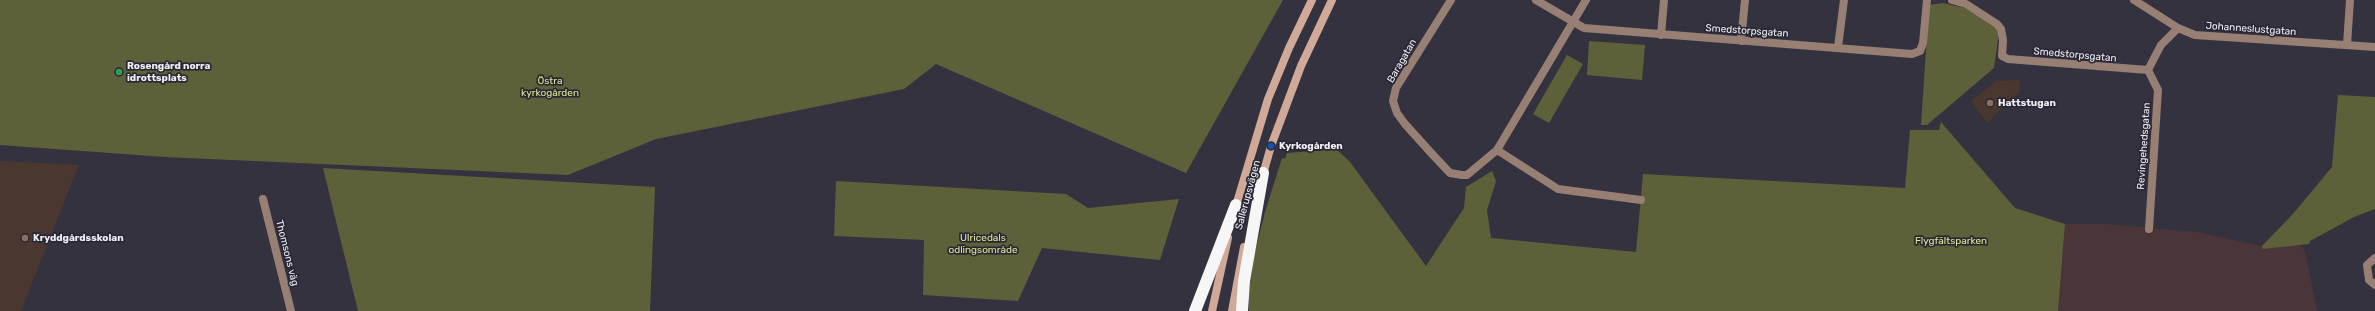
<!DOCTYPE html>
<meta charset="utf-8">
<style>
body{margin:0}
canvas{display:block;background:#34323e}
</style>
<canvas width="2375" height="311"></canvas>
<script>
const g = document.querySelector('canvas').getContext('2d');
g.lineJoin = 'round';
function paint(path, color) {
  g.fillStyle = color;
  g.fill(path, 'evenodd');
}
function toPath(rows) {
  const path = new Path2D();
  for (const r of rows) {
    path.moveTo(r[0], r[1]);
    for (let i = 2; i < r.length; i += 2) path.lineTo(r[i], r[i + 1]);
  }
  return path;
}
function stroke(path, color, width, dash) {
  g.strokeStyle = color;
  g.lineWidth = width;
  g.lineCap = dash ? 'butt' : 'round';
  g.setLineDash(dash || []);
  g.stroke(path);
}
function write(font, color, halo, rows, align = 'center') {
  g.font = font + ' Rubik,sans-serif';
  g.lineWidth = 3.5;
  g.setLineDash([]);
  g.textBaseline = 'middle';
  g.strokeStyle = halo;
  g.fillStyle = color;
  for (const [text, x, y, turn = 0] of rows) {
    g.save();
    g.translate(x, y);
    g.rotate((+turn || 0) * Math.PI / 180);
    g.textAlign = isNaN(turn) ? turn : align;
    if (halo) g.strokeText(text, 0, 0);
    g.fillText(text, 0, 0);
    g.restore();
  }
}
paint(toPath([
 [2065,224,2105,224,2196,232,2262,246,2263,249,2299,244,2305,251,2317,311,2058,311]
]), '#4a3639');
paint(toPath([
 [2019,80,2020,91,1987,123,1971,101,1996,81],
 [0,161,79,165,21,311,0,311]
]), '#4a3730');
paint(toPath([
 [0,0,1283,0,1186,173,936,64,904,89,656,139,568,175,165,157,0,145],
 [1943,3,1965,8,1996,26,1999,32,1994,68,1927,125,1921,125,1929,5],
 [1589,41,1645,45,1642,80,1587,75],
 [1567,55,1583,64,1549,123,1533,114],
 [2338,95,2375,97,2375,209,2354,217,2310,241,2309,244,2263,249,2262,246,2292,215,2332,167],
 [1941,122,2015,208,2065,224,2058,311,1249,311,1249,291,1254,256,1265,212,1282,158,1285,159,1287,153,1327,150,1333,146,1350,162,1426,266,1464,208,1466,187,1492,171,1496,181,1487,210,1491,238,1636,252,1643,174,1905,188,1910,130,1939,130],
 [323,168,655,187,650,311,358,311],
 [836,181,1066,194,1088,208,1179,199,1160,260,1042,248,1018,301,923,295,924,240,834,236]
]), '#5e603a');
stroke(toPath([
 [1451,0,1396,88,1393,101,1397,113,1405,124,1433,155,1450,173,1462,175,1467,175,1497,150,1586,0],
 [1536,0,1584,28,1912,54,1920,51,1923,43,1927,0],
 [1952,0,1966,4,1997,24,2001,29,2003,40,2002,56,2008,59,2148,70],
 [2134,0,2178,28,2195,35,2375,47],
 [1661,35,1664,0],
 [1741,41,1745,0],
 [2347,45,2350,0],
 [1838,47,1844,0],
 [1497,150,1558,189,1641,200],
 [263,199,291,311],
 [2149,229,2158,90,2148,70,2161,45,2178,28],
 [2375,258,2367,265,2369,280,2375,285]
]), '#987f74', 8);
stroke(toPath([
 [1262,178,1271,146,1301,66,1332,0],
 [1235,209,1268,99,1289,48,1312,0],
 [1212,311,1228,238],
 [1232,311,1244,247]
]), '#d0a998', 8);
stroke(toPath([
 [1195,311,1236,205],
 [1242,311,1244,281,1263,173]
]), '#f6f6f6', 12);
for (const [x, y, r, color] of [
 [119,72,4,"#2e9e5b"],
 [1990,103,4,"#8d6e63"],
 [1271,146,4,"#1a4fb4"],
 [25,238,4,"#8d6e63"]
]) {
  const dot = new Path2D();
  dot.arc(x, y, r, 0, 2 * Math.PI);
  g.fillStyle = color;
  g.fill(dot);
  stroke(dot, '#2a2834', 1.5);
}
write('10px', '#f1f0f7', '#2a2834', [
 ["Johanneslustgatan",2251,29,4],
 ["Smedstorpsgatan",1747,31,4],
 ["Smedstorpsgatan",2075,55,5],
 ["Baragatan",1402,61,-60],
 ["Revingehedsgatan",2144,146,-86],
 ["Sallerupsvägen",1248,195,-75],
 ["Thomsons väg",287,253,76]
]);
write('bold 10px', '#f1f0f7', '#2a2834', [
 ["Rosengård norra",127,66],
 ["idrottsplats",127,78],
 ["Hattstugan",1998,103],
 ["Kyrkogården",1279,146],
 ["Kryddgårdsskolan",33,238]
], 'left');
write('10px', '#e2e691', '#2a2834', [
 ["Östra",550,81],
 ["kyrkogården",550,93],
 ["Ulricedals",983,238],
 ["odlingsområde",983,250],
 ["Flygfältsparken",1951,241]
]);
</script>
